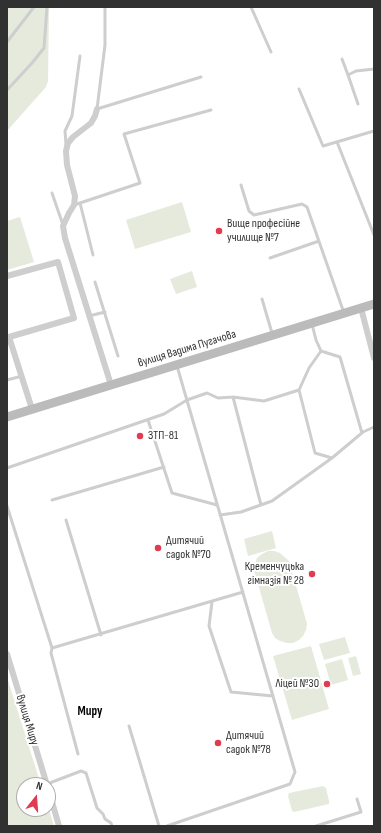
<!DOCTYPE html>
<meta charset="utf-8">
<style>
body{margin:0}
#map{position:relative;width:381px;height:833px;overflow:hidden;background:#fff;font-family:"Sofia Sans Condensed",sans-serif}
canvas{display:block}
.frame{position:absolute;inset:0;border:8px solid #313131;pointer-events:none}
.north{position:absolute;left:16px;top:777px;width:40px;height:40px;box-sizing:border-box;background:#fff;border:1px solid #adadad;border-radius:50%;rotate:17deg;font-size:11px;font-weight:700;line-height:16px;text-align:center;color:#313131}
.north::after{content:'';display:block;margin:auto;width:14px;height:18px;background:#e03c51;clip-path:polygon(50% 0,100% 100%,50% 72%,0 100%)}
</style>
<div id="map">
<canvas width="381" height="833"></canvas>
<div class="frame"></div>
<div class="north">N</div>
</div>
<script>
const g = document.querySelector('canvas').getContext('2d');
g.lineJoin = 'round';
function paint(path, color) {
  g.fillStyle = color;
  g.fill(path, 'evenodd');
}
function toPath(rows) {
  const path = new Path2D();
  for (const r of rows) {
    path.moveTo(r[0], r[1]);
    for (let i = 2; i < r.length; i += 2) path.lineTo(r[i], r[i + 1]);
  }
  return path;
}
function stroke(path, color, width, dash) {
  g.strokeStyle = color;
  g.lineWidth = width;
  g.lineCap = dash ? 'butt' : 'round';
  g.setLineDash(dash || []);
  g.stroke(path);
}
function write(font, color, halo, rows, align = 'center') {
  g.font = font + ' "Sofia Sans Condensed",sans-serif';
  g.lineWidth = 4;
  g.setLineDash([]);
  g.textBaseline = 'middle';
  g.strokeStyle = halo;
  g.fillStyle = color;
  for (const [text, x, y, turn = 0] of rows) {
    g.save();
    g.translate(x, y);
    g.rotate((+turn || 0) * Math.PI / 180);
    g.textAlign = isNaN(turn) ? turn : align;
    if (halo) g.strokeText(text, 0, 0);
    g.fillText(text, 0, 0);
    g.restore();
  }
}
paint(toPath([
 [7,7,49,7,48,81,46,87,7,131],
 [182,202,191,232,135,249,126,220],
 [20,217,34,262,7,270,7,221],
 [192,271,197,287,176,294,170,279],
 [272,531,276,548,248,556,244,539],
 [268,551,274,551,280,553,289,561,307,624,306,630,303,636,299,640,293,643,287,643,280,641,275,638,272,633,254,570,255,564,257,558,262,554],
 [345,637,350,653,324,660,319,644],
 [311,646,329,709,292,720,273,656],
 [356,656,361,674,353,676,348,658],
 [342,659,348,680,331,685,325,664],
 [7,677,41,785,24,785,24,809,48,809,48,806,54,826,7,826],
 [323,786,326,788,329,801,329,804,294,812,292,811,288,796,289,793]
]), '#e5eadd');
stroke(toPath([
 [105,7,105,45,97,109,201,77],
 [251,7,271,52],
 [7,42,34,7],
 [342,59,348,75,356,71,374,69],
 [348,75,358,104],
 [299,89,323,146,374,131],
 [7,90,32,63,44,48,47,7],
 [337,142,374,235],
 [66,145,65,131,72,116,80,56],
 [241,185,249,211,254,215,302,204,307,207,344,313],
 [52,193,63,225],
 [80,203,93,255],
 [74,205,140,183,124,134,211,110],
 [270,258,319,241],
 [95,282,118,356],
 [262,299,272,333],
 [89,316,105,312],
 [312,324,316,340,321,351,340,357,362,433],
 [7,380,22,376],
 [299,390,315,453,332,458,363,432,374,427],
 [233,397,264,401,299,390,309,368,321,351],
 [148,420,172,493,217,505],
 [7,468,164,414,187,400,207,393,218,398,233,397,261,505],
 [52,500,164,467],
 [7,506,52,648,51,653,78,754],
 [220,515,241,512,272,501,332,458],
 [66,520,101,635],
 [212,602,209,626,231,692,273,696],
 [52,648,243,592],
 [129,726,159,826],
 [47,784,81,771,86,773,97,808,103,814,105,819,111,823,112,826],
 [167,826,290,784,295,772,177,366],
 [316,826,361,812,357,799]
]), '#cecece', 3);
stroke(toPath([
 [97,109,95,116,91,123,73,137,68,143,66,151,67,165,75,196,74,205,69,213,63,226,65,238,111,385],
 [7,276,58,262,74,318,9,337,32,409],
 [361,308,374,358],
 [7,654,47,785],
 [48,788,59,826]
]), '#cecece', 6);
stroke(toPath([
 [7,417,374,304]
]), '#bbb', 9);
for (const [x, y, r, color] of [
 [219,231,4,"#e03c51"],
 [140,436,4,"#e03c51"],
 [158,548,4,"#e03c51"],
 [312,574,4,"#e03c51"],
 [327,684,4,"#e03c51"],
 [218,743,4,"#e03c51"]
]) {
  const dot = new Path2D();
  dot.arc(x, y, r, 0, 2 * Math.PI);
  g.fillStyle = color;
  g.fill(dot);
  stroke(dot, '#fff', 1.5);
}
write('12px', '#313131', '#fff', [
 ["Вище професійне",227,224],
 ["училище №7",227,238],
 ["ЗТП-81",148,436],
 ["Дитячий",166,541],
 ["садок №70",166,555],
 ["Кременчуцька",304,567,"right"],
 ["гімназія № 28",304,581,"right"],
 ["Ліцей №30",319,684,"right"],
 ["Дитячий",226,736],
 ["садок №78",226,750]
], 'left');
write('12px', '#313131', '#fff', [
 ["вулиця Вадима Пугачова",187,349,-17],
 ["вулиця Миру",27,720,73]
]);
write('bold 13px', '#000', '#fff', [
 ["Миру",90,712]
]);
</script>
